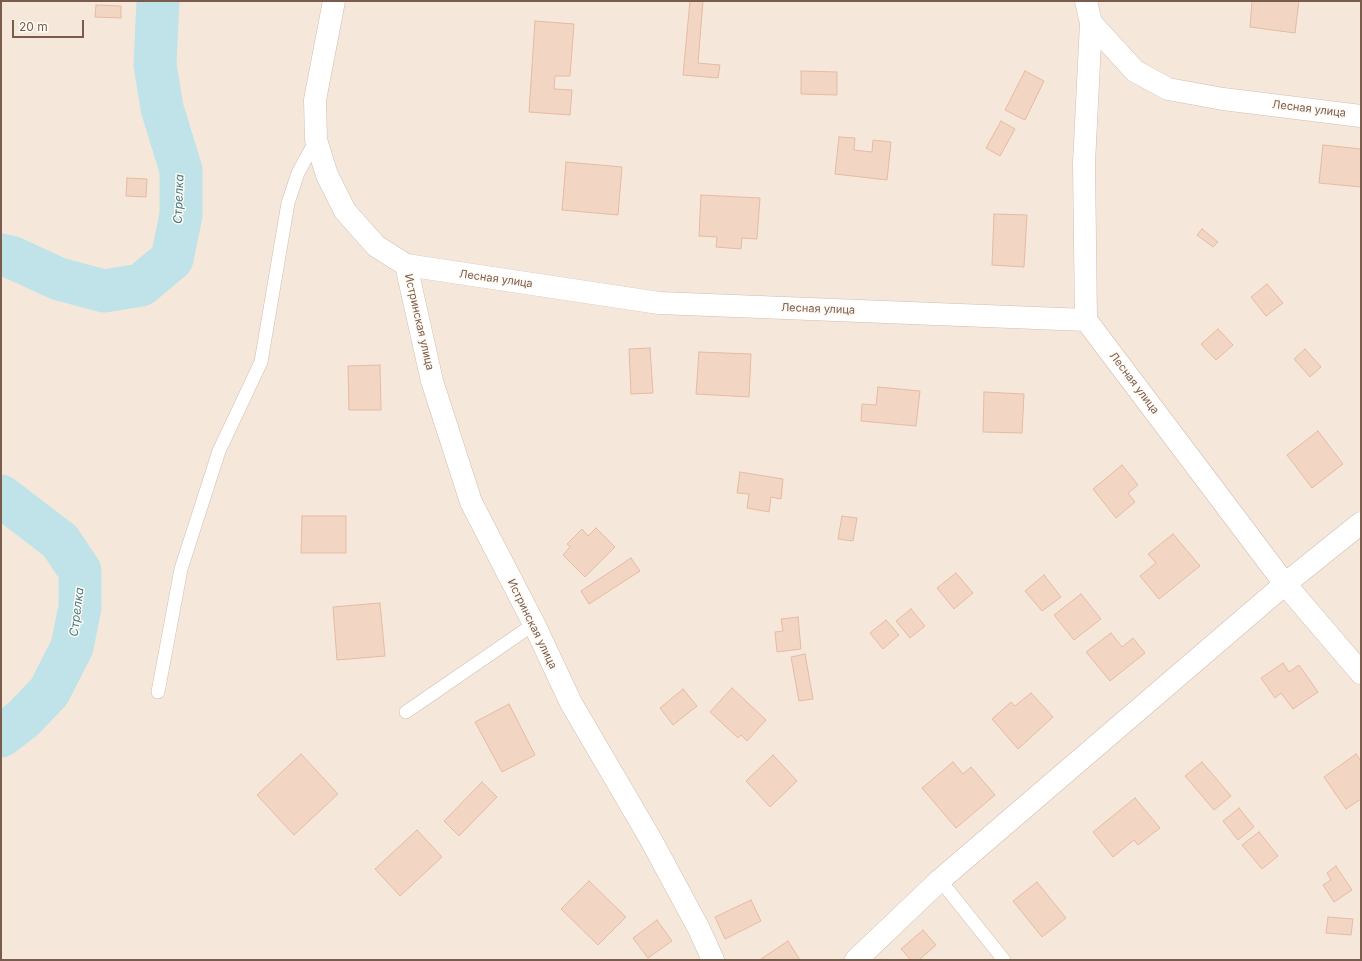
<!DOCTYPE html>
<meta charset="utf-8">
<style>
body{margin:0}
#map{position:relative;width:1362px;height:961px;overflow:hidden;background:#fdf6ec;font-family:Inter,sans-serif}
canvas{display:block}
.frame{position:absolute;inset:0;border:2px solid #7a5c4d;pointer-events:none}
.scale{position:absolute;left:12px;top:20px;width:72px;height:18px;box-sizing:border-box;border:2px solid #7a5c4d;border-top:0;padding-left:5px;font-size:12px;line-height:14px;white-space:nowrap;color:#7a5c4d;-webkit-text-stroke:3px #fffaf3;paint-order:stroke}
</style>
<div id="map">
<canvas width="1362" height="961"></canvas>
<div class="frame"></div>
<div class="scale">20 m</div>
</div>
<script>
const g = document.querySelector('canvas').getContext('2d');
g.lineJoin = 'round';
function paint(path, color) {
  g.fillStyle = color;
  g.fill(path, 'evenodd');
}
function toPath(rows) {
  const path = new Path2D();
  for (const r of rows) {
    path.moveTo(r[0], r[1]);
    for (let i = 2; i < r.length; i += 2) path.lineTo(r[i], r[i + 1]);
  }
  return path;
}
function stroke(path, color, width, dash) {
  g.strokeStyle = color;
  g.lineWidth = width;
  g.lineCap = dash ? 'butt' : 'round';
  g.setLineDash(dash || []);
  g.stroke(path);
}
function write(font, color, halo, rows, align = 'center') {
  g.font = font + ' Inter,sans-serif';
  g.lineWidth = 3;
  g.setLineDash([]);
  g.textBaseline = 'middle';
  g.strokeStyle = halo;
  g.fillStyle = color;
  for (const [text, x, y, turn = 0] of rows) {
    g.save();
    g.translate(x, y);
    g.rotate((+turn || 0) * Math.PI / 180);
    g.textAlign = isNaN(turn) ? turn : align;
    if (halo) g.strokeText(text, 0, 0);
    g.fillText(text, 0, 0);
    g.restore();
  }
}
paint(toPath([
 [1,1,1361,1,1361,960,1,960]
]), '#f5e8da');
stroke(toPath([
 [1,255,11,257,59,279,104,291,141,285,172,259,181,215,181,170,162,108,155,65,158,1],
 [1,496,60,541,80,571,80,607,72,647,49,692,23,719,1,736]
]), '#bfe3e8', 43);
const building = toPath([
 [690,1,703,1,698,63,720,65,718,78,683,75,690,1],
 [1252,1,1299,1,1295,33,1250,27,1252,1],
 [96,5,121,6,121,18,95,17,96,5],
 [535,21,574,24,570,76,555,76,554,89,572,90,570,115,529,112,535,21],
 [801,71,837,72,837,95,801,94,801,71],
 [1025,71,1044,81,1025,120,1005,110,1025,71],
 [1001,121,1015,129,1000,156,986,148,1001,121],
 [839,137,855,138,854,150,872,152,873,140,891,142,887,180,835,174,839,137],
 [1323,145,1361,149,1361,187,1319,183,1323,145],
 [566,162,622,167,618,215,562,210,566,162],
 [127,178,147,179,146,197,126,196,127,178],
 [701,195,760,198,757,239,742,238,741,249,716,247,717,237,699,236,701,195],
 [994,214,1027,215,1024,267,992,265,994,214],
 [1202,229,1218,242,1213,247,1197,235,1202,229],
 [1267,284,1283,303,1266,316,1251,297,1267,284],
 [1218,329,1233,345,1216,360,1201,344,1218,329],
 [650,348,653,393,631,394,629,349,650,348],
 [1305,349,1321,367,1310,377,1294,359,1305,349],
 [699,352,751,354,749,397,696,394,699,352],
 [380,365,381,410,349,410,348,366,380,365],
 [878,387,920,391,916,426,861,421,862,404,876,405,878,387],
 [984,392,1024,394,1022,433,983,432,984,392],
 [1318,431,1343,464,1312,488,1287,455,1318,431],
 [1122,465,1138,485,1128,493,1135,502,1116,518,1093,489,1122,465],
 [740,472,783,479,781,499,771,497,769,512,747,508,749,494,737,493,740,472],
 [302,516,346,516,346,553,301,553,302,516],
 [842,516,857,518,853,541,838,539,842,516],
 [596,528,615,547,585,577,563,555,570,547,567,544,582,529,588,536,596,528],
 [1173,534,1200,566,1159,599,1140,576,1156,563,1148,554,1173,534],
 [631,558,640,571,589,604,581,591,631,558],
 [956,573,973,593,954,609,937,588,956,573],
 [1044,575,1061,597,1042,611,1025,591,1044,575],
 [1081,594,1101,619,1074,640,1054,615,1081,594],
 [380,603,385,656,337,660,333,607,380,603],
 [911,609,925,626,910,638,896,621,911,609],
 [798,617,801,649,777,652,775,632,783,631,781,619,798,617],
 [886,620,899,635,883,649,870,633,886,620],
 [1111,633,1122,647,1133,638,1145,653,1110,681,1086,652,1111,633],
 [805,654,813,699,799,701,791,657,805,654],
 [1283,663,1289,672,1299,665,1318,692,1293,709,1281,693,1275,698,1261,678,1283,663],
 [732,688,766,720,747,741,741,735,738,738,710,712,732,688],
 [683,689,697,706,673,725,660,708,683,689],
 [1031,693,1053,717,1018,749,992,719,1011,702,1015,706,1031,693],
 [509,704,535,755,502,772,475,722,509,704],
 [301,754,338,794,294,835,257,795,301,754],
 [1356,754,1361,761,1361,799,1346,809,1324,777,1356,754],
 [773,755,797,781,770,807,746,781,773,755],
 [953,762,963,774,971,767,995,795,956,828,922,788,953,762],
 [1202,762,1231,796,1214,810,1185,776,1202,762],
 [482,782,497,797,459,836,444,821,482,782],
 [1135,798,1160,828,1138,845,1134,840,1113,857,1093,832,1135,798],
 [1239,808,1254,827,1238,840,1223,821,1239,808],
 [417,830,442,857,400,896,375,869,417,830],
 [1259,832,1278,856,1262,869,1242,845,1259,832],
 [1336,866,1352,890,1334,902,1323,885,1331,880,1327,873,1336,866],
 [589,881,626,917,598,945,561,909,589,881],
 [1037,882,1066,918,1042,937,1013,901,1037,882],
 [751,900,761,921,725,939,715,917,751,900],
 [1328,917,1353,919,1351,935,1326,933,1328,917],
 [657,920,672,941,648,958,633,938,657,920],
 [923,930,936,945,919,960,911,960,901,949,923,930],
 [788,941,800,960,762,960,761,959,788,941]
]);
paint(building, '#f3d5c3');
stroke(building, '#e6bba3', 1);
const lane = toPath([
 [158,692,181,569,219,451,261,362,288,203,298,173,316,140],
 [406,712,534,624],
 [940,880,1004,960]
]);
const street = toPath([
 [334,1,315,100,316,140,327,175,345,211,376,246,406,265,659,303,1086,320,1285,584,1361,673],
 [1086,1,1091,23,1084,163,1086,320],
 [1091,23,1135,71,1168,89,1223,99,1361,116],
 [406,265,432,381,471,502,534,624,571,703,650,838,699,929,713,960],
 [856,960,940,880,1285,584,1361,523]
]);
stroke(lane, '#d1beb0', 14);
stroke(street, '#d1beb0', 23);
stroke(lane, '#fff', 13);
stroke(street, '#fff', 22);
write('11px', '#7a5c4d', '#fffaf3', [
 ["Лесная улица",1309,109,7],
 ["Лесная улица",496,279,8],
 ["Лесная улица",818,309,2],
 ["Истринская улица",419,322,77],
 ["Лесная улица",1134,383,53],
 ["Истринская улица",532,624,64]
]);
write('italic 12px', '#437c86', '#fffaf3', [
 ["Стрелка",179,199,-88],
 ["Стрелка",77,612,-83]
]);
</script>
